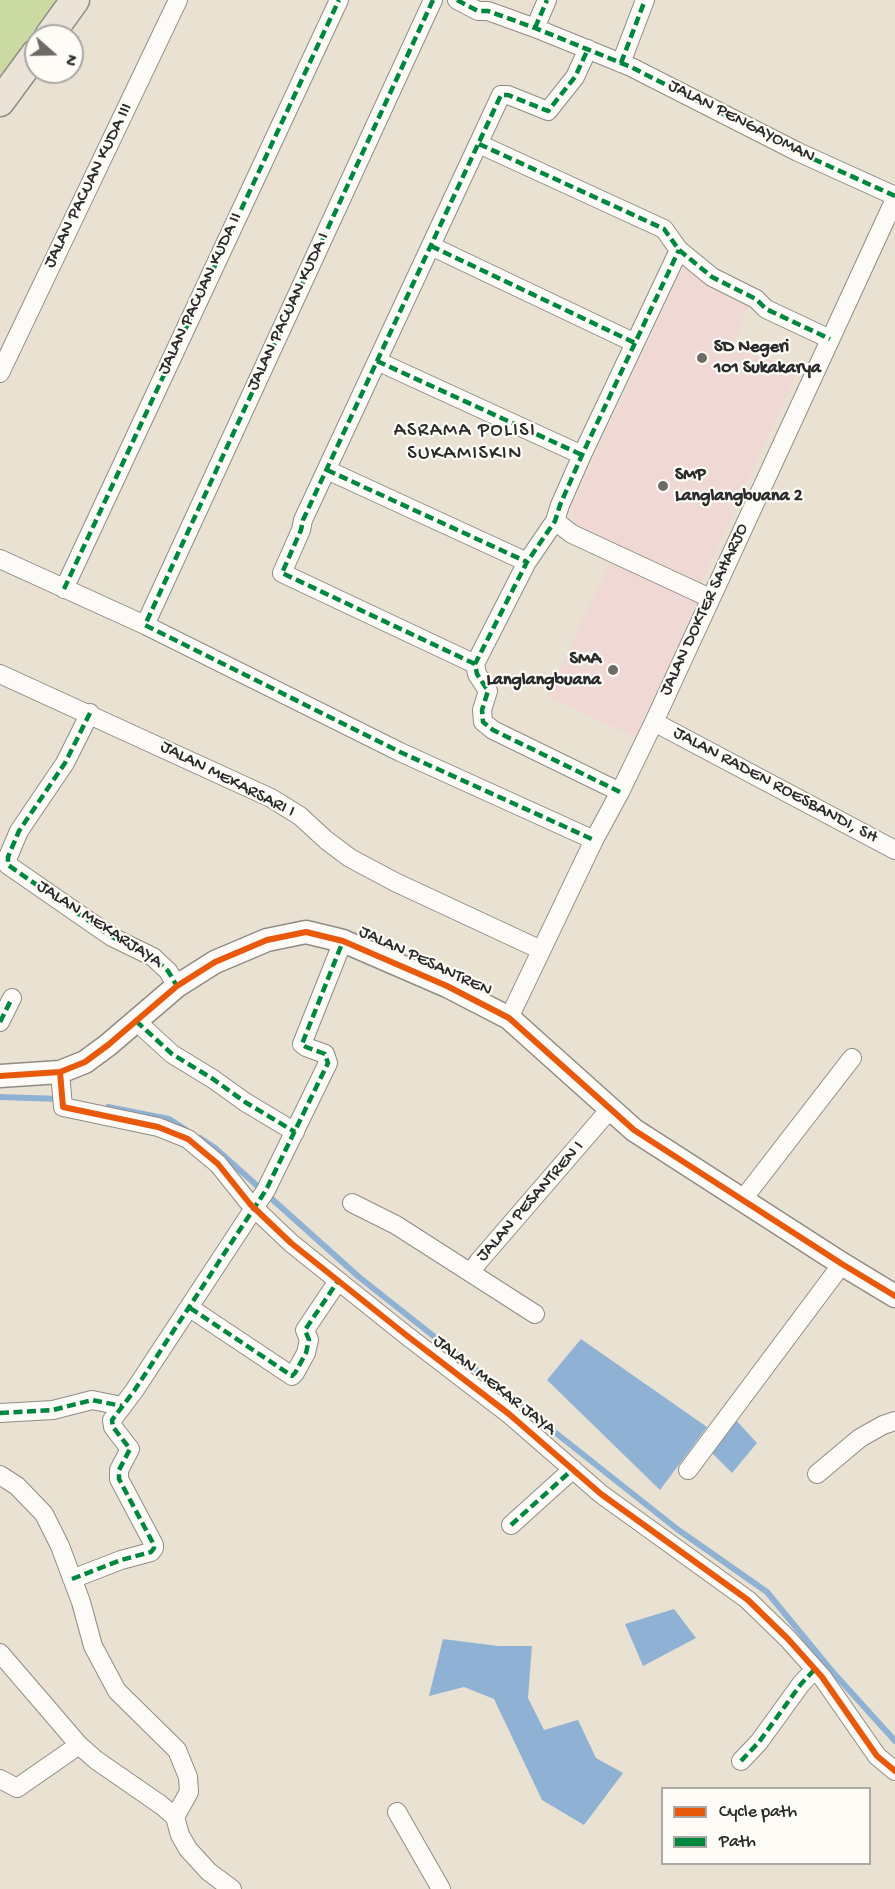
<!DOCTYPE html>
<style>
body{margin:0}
#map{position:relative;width:895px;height:1889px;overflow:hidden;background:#e9e2d3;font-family:"Gochi Hand",sans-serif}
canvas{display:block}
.legend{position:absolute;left:661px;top:1787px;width:210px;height:78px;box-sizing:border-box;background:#fdfcf7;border:2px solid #a9a8a5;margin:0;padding:8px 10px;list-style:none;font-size:18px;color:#2b2b2b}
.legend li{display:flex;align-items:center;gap:12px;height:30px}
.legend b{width:30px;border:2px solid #a9a8a5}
.north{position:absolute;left:24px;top:24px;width:60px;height:60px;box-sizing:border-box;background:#fdfcf7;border:2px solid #a9a8a5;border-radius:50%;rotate:110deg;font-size:16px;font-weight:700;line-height:24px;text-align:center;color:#2b2b2b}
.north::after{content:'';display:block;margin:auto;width:21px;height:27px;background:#6e6b66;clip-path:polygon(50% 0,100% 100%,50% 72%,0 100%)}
</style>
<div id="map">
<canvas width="895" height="1889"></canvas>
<ul class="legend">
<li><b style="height:8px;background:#e8590c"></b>Cycle path</li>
<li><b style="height:8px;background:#00873e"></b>Path</li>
</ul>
<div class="north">N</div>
</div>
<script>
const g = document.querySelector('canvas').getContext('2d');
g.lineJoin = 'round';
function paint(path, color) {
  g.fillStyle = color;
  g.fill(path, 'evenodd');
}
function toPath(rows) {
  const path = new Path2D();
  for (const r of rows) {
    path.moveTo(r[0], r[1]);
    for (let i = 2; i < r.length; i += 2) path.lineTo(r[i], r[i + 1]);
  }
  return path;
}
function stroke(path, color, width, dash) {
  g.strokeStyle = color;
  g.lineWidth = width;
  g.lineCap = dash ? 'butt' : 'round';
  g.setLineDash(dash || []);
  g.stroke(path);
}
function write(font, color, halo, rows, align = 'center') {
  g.font = font + ' "Gochi Hand",sans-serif';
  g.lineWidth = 4.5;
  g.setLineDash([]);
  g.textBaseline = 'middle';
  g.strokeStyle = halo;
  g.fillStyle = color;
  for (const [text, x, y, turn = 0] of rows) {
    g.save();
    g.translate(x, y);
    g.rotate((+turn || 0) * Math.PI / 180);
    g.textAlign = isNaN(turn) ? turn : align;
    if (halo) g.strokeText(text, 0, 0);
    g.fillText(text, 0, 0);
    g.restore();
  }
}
paint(toPath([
 [683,268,751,302,733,343,797,373,702,582,579,527,573,520,571,507],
 [610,562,698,603,635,737,547,696]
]), '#f0d8d5');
paint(toPath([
 [0,0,60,0,0,82]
]), '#cbdaa3');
paint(toPath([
 [581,1339,707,1427,660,1490,547,1380],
 [734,1418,757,1443,732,1473,711,1452],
 [674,1609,696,1638,643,1666,625,1624],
 [443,1639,498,1646,532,1646,528,1698,544,1730,578,1720,596,1758,623,1773,584,1825,542,1800,494,1699,464,1687,429,1696]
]), '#8fb2d4');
stroke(toPath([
 [0,1097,59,1099],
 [108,1107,169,1119,186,1130],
 [200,1138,215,1148,359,1277,677,1529,767,1592,831,1670,895,1741]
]), '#8fb2d4', 6);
const minor = toPath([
 [457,0,478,11,488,11,535,28,631,67,798,152,895,196],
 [535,28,547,0],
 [621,63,645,0],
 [479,144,664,229,679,250,712,277,756,299,766,309,830,339],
 [431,246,635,343],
 [377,361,582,455],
 [0,373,178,0],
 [327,470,527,562],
 [555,521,572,534,710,598],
 [0,559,145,625,400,752,594,840],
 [64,589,339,0],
 [145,625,433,0],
 [475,664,282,573,301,530,303,520,501,95,508,95,548,111,575,77,588,49],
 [0,674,271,798,300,816,326,840,350,858,395,882,541,950],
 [90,713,65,763,19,831,8,857,8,865,112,937,153,957,168,971,177,986],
 [654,722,895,850],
 [620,792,493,730,483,722,482,710,488,691,477,674,475,664,527,562,555,521,560,505,582,455,679,250],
 [509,1018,594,840,620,792,654,722,895,199],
 [136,1021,172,1054,213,1079,245,1102,295,1132],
 [0,1022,12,998],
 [60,1072,63,1107,158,1127,188,1139,218,1164,250,1204,291,1243,406,1335,509,1414,601,1494,748,1600,788,1639,822,1677,877,1756,895,1771],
 [743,1199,852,1058],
 [352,1203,396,1225,535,1314],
 [471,1272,479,1261,611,1108],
 [190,1308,292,1376,295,1373,306,1353,309,1340,305,1330,338,1281],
 [0,1413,53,1410,92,1400,122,1406],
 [688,1470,842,1264],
 [817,1474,860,1438,883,1425,895,1421],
 [0,1475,17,1486,44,1514,60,1546,81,1602,93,1646,117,1691,177,1750,188,1777,189,1792,175,1817,180,1835,188,1849,209,1872,232,1889],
 [511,1525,573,1469],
 [72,1579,121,1560,151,1552,154,1548,154,1545,119,1479,119,1470,130,1449,113,1427,112,1420,134,1391,266,1190,328,1063,325,1054,306,1047,302,1044,343,941],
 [0,1653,79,1745],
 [741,1761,759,1742,801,1684,815,1669],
 [0,1779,17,1788,79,1745,96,1760,161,1805,175,1817],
 [397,1812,441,1889]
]);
const tertiary = toPath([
 [0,1076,60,1072,85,1062,108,1045,177,986,215,962,267,940,306,932,343,941,447,986,509,1018,634,1130,842,1264,895,1296]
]);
const primary = toPath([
 [49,36,75,0],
 [0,102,36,53]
]);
stroke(minor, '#908c85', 20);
stroke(tertiary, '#908c85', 25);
stroke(primary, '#908c85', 31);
stroke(minor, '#fcfbf8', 18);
stroke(tertiary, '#fcfbf8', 22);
stroke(primary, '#ece3d8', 28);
stroke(toPath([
 [433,0,145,625,400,752,594,840],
 [457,0,478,11,488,11,535,28,631,67,798,152,895,196],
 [535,28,547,0],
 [621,63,645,0],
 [479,144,664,229,679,250,712,277,756,299,766,309,830,339],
 [431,246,635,343],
 [377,361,582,455],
 [327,470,527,562],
 [64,589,339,0],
 [475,664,282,573,301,530,303,520,501,95,508,95,548,111,575,77,588,49],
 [90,713,65,763,19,831,8,857,8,865,112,937,153,957,168,971,177,986],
 [620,792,493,730,483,722,482,710,488,691,477,674,475,664,527,562,555,521,560,505,582,455,679,250],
 [136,1021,172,1054,213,1079,245,1102,295,1132],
 [0,1022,12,998],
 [190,1308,292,1376,295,1373,306,1353,309,1340,305,1330,338,1281],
 [0,1413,53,1410,92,1400,122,1406],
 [511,1525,573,1469],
 [72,1579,121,1560,151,1552,154,1548,154,1545,119,1479,119,1470,130,1449,113,1427,112,1420,134,1391,266,1190,328,1063,325,1054,306,1047,302,1044,343,941],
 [741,1761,759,1742,801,1684,815,1669]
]), '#00873e', 4.5, [9, 4.5]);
stroke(toPath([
 [60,1072,63,1107,158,1127,188,1139,218,1164,250,1204,291,1243,406,1335,509,1414,601,1494,748,1600,788,1639,822,1677,877,1756,895,1771],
 [0,1076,60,1072,85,1062,108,1045,177,986,215,962,267,940,306,932,343,941,447,986,509,1018,634,1130,842,1264,895,1296]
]), '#e8590c', 6);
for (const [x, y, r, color] of [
 [702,358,6,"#6e6b66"],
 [663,486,6,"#6e6b66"],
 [613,670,6,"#6e6b66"]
]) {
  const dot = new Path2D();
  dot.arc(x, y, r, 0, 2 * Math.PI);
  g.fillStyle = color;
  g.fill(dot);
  stroke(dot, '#fdfcf7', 2);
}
write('18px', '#2b2b2b', '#fdfcf7', [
 ["JALAN PENGAYOMAN",741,122,27],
 ["JALAN PACUAN KUDA III",89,186,-64],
 ["JALAN PACUAN KUDA II",201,294,-65],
 ["JALAN PACUAN KUDA I",289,312,-65],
 ["JALAN DOKTER SAHARJO",705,610,-65],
 ["JALAN MEKARSARI I",227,780,27],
 ["JALAN RADEN ROESBANDI, SH",775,786,28],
 ["JALAN MEKARJAYA",99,925,33],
 ["JALAN PESANTREN",425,962,25],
 ["JALAN PESANTREN I",531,1202,-49],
 ["JALAN MEKAR JAYA",494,1386,38]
]);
write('bold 18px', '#2b2b2b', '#fdfcf7', [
 ["SD Negeri",714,348],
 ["101 Sukakarya",714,369],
 ["SMP",675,476],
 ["Langlangbuana 2",675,497],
 ["SMA",601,660,"right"],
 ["Langlangbuana",601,681,"right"]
], 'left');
g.letterSpacing = '1.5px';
write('20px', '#2b2b2b', '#fdfcf7', [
 ["ASRAMA POLISI",465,432],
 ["SUKAMISKIN",465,455]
]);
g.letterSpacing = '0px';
</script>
